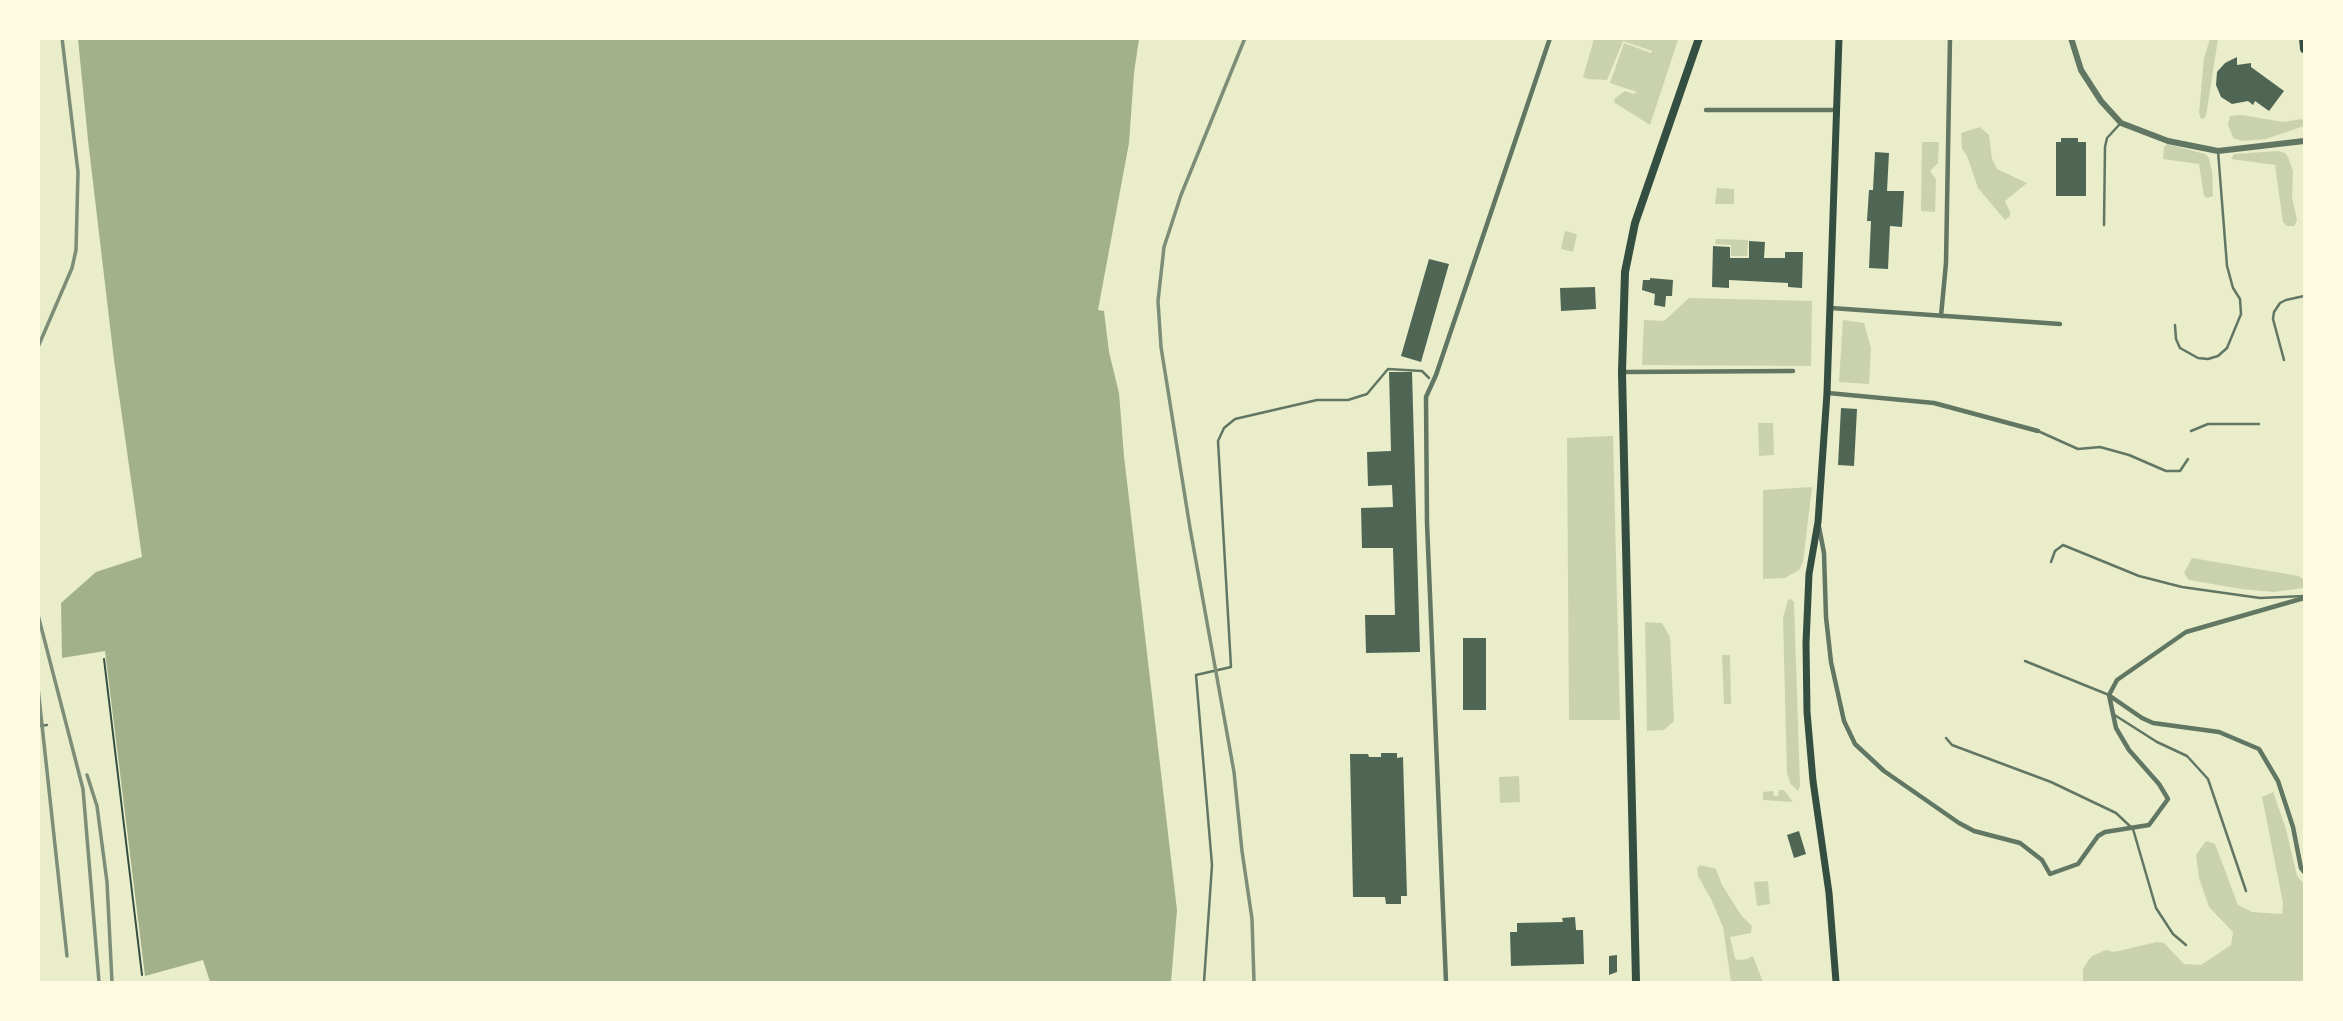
<!DOCTYPE html>
<style>
body{margin:0}
#map{position:relative;width:2343px;height:1021px;overflow:hidden;background:#e9edc9;font-family:Lato,sans-serif}
canvas{display:block}
.frame{position:absolute;inset:0;border:40px solid #fefae0;pointer-events:none}
</style>
<div id="map">
<canvas width="2343" height="1021"></canvas>
<div class="frame"></div>
</div>
<script>
const g = document.querySelector('canvas').getContext('2d');
g.lineJoin = 'round';
function paint(path, color) {
  g.fillStyle = color;
  g.fill(path, 'evenodd');
}
function toPath(rows) {
  const path = new Path2D();
  for (const r of rows) {
    path.moveTo(r[0], r[1]);
    for (let i = 2; i < r.length; i += 2) path.lineTo(r[i], r[i + 1]);
  }
  return path;
}
function stroke(path, color, width, dash) {
  g.strokeStyle = color;
  g.lineWidth = width;
  g.lineCap = dash ? 'butt' : 'round';
  g.setLineDash(dash || []);
  g.stroke(path);
}
paint(toPath([
 [1671,39,1678,40,1650,125,1615,103,1614,99,1622,93,1625,91,1634,94,1637,92,1610,83,1624,43,1651,53,1652,51,1623,41,1607,80,1588,79,1583,77,1594,39],
 [2210,39,2218,39,2207,110,2205,118,2201,119,2199,113,2204,58],
 [2242,115,2283,122,2301,119,2304,121,2304,126,2266,139,2242,141,2233,138,2228,124,2230,116],
 [1980,127,1989,135,1992,159,1997,169,2027,183,2005,201,2010,212,2010,216,2005,220,1978,188,1967,156,1962,149,1961,133],
 [1922,142,1939,142,1938,163,1930,171,1936,179,1935,212,1921,211],
 [2167,144,2205,154,2209,158,2212,171,2213,196,2207,198,2204,196,2199,164,2163,159,2164,147],
 [2278,151,2285,153,2288,157,2293,171,2292,197,2297,220,2294,226,2287,226,2283,222,2275,165,2231,159,2234,154],
 [1717,188,1734,189,1734,204,1715,204],
 [1565,231,1577,234,1573,252,1561,249],
 [1716,239,1748,240,1747,256,1731,256,1731,245,1715,244],
 [1689,298,1812,301,1811,366,1642,365,1644,320,1664,321],
 [1843,320,1864,323,1871,348,1869,384,1839,382],
 [1758,423,1773,423,1774,455,1759,456],
 [1613,436,1620,720,1569,720,1567,438],
 [1812,487,1803,562,1799,570,1785,578,1763,579,1763,490],
 [2192,558,2299,576,2304,580,2303,588,2274,592,2241,589,2189,580,2184,573],
 [1791,599,1794,602,1800,786,1798,791,1790,783,1787,773,1783,618,1788,600],
 [1645,622,1662,623,1670,637,1674,721,1664,730,1647,731],
 [1722,655,1730,655,1731,704,1724,704],
 [1519,776,1520,802,1500,803,1499,777],
 [1779,790,1784,790,1793,802,1763,800,1763,792,1773,791,1774,796,1778,796],
 [2273,792,2286,829,2297,876,2304,884,2304,982,2083,982,2083,969,2088,961,2092,956,2106,950,2114,952,2157,942,2164,943,2184,964,2201,965,2231,945,2233,932,2209,907,2199,878,2196,855,2206,841,2215,844,2238,905,2252,912,2282,914,2283,903,2262,797],
 [1700,865,1716,869,1722,885,1741,915,1752,926,1751,933,1730,937,1735,958,1737,960,1747,959,1753,956,1763,982,1731,982,1723,927,1711,899,1698,876,1697,868],
 [1768,881,1770,904,1757,906,1754,882]
]), '#cad2ad');
paint(toPath([
 [78,39,1139,39,1134,73,1129,143,1098,310,1104,311,1109,352,1119,393,1124,456,1177,910,1171,982,210,982,203,960,145,976,105,651,62,658,61,603,96,572,142,557,114,360,88,140]
]), '#a3b18a');
paint(toPath([
 [2237,57,2237,65,2251,63,2251,67,2284,91,2269,111,2255,101,2253,105,2248,101,2232,104,2221,97,2216,85,2217,72,2225,63],
 [2061,138,2078,138,2078,142,2086,142,2086,196,2056,196,2056,142,2061,142],
 [1875,152,1889,153,1887,191,1904,191,1902,227,1890,226,1888,269,1869,268,1871,221,1867,221,1869,190,1873,190],
 [1749,241,1765,242,1764,258,1785,258,1785,252,1803,252,1802,288,1788,287,1788,283,1729,280,1729,288,1712,287,1713,246,1730,247,1730,258,1749,258],
 [1429,259,1449,264,1421,362,1401,356],
 [1650,278,1673,280,1672,296,1666,296,1665,307,1654,305,1655,294,1642,290,1643,280,1650,280],
 [1595,287,1596,309,1561,311,1560,288],
 [1389,372,1412,372,1420,652,1366,653,1365,615,1395,615,1393,548,1362,548,1361,508,1393,507,1392,485,1368,486,1367,452,1391,451],
 [1841,408,1857,409,1854,466,1838,465],
 [1463,638,1486,638,1486,710,1463,710],
 [1381,753,1397,753,1397,758,1403,757,1407,896,1401,896,1401,904,1386,904,1385,897,1353,897,1350,754,1368,754,1369,757,1381,757],
 [1799,831,1806,854,1794,858,1787,835],
 [1575,917,1576,930,1583,930,1584,964,1511,966,1510,932,1517,932,1517,923,1563,922,1562,918],
 [1617,955,1617,972,1609,975,1609,956]
]), '#4f6655');
stroke(toPath([
 [104,659,142,975]
]), '#344e41', 2);
stroke(toPath([
 [2104,225,2105,147,2107,138,2119,125],
 [2175,325,2176,339,2180,348,2198,358,2208,359,2218,356,2227,348,2241,314,2240,299,2233,288,2227,266,2218,151],
 [2284,360,2273,319,2274,312,2280,303,2286,300,2304,296],
 [2038,431,2078,449,2100,447,2129,455,2166,471,2180,471,2188,459],
 [2191,431,2208,424,2259,424],
 [2051,562,2055,551,2063,545,2139,576,2182,587,2260,598,2304,596],
 [2025,661,2109,695],
 [2113,714,2157,742,2187,756,2208,779,2246,891],
 [38,726,47,725],
 [1946,738,1952,745,2051,782,2116,813,2133,829,2156,908,2173,934,2186,945],
 [1204,982,1212,865,1196,675,1231,667,1218,441,1224,428,1235,419,1317,400,1348,400,1367,394,1388,369,1422,371,1429,378]
]), '#617663', 2.5);
stroke(toPath([
 [1706,110,1836,110],
 [1831,308,2060,324],
 [1941,316,1946,263,1950,38],
 [1622,372,1793,371],
 [1828,393,1934,403,2038,431],
 [1819,527,1824,553,1826,617,1831,662,1844,721,1855,744,1884,771,1959,823,1974,831,2020,843,2042,860,2050,874,2078,864,2098,836,2105,832,2149,825,2168,799,2159,784,2129,750,2116,728,2109,695,2117,680,2186,632,2304,598],
 [2110,696,2142,718,2153,723,2219,732,2259,749,2278,781,2293,827,2301,868,2304,872],
 [1446,982,1427,523,1426,397,1436,375,1550,38]
]), '#617663', 4.5);
stroke(toPath([
 [2071,38,2081,70,2101,101,2121,123,2168,141,2218,151,2304,141]
]), '#617663', 6);
stroke(toPath([
 [1836,982,1829,893,1813,781,1807,712,1806,643,1809,574,1818,522,1827,393,1839,38]
]), '#344e41', 7);
stroke(toPath([
 [2303,38,2304,49],
 [1636,982,1622,372,1625,272,1635,223,1699,38]
]), '#344e41', 8);
stroke(toPath([
 [1245,38,1181,195,1164,247,1158,301,1161,347,1190,528,1234,772,1242,851,1252,919,1254,982],
 [38,347,72,268,76,250,78,172,62,38],
 [38,615,83,789,99,982],
 [38,688,67,956],
 [87,775,97,806,107,882,112,982]
]), '#7c8e77', 3.5);
</script>
